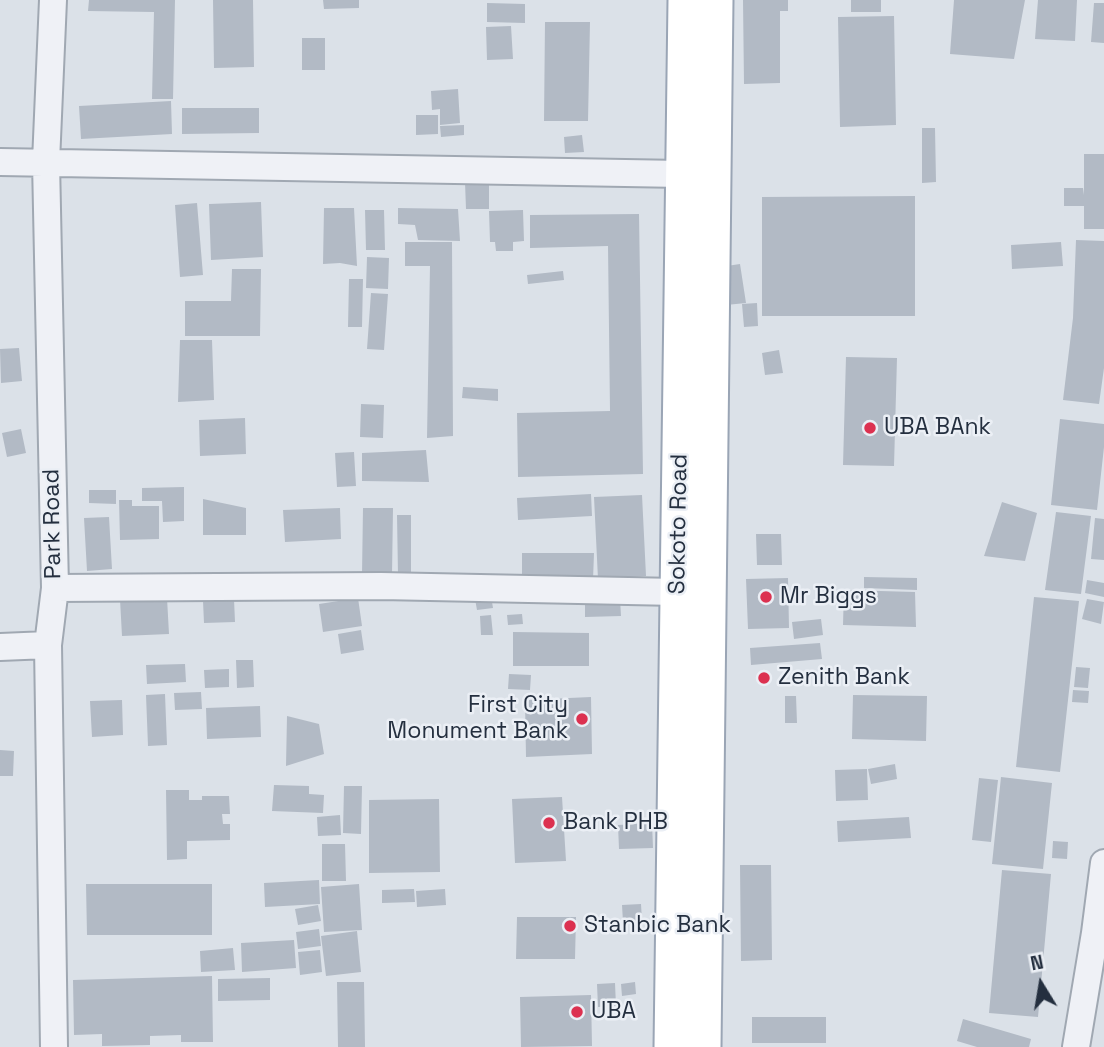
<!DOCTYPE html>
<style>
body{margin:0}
#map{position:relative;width:1104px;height:1047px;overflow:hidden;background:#dbe1e8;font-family:"Space Grotesk",sans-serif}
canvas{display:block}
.north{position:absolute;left:1006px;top:949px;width:70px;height:70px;-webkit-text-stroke:5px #ebeff5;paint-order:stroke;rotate:349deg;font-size:19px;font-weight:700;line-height:28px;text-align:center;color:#242f3f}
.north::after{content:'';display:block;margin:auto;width:24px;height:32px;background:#242f3f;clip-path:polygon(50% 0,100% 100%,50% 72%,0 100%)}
</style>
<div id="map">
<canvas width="1104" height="1047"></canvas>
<div class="north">N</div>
</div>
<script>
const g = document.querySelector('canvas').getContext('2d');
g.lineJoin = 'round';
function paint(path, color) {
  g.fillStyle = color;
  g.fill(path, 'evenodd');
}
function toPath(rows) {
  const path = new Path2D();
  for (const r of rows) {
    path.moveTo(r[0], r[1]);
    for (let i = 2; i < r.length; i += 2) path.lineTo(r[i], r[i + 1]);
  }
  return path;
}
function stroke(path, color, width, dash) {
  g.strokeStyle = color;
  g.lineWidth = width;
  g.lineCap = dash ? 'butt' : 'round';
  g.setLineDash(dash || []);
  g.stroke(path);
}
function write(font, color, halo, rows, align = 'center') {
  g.font = font + ' "Space Grotesk",sans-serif';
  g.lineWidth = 5;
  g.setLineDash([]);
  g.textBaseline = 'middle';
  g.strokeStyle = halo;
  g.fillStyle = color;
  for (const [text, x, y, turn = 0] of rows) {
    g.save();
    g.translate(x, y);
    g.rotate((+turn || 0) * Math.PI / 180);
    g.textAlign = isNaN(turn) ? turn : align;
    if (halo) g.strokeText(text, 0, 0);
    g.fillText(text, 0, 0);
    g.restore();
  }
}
paint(toPath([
 [89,0,175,0,173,99,152,99,154,12,88,11],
 [213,0,253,0,254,67,214,68],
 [323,0,359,0,359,8,324,9],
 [743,0,788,0,788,11,780,11,780,83,744,84],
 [851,0,881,0,881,12,851,12],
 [954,0,1025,0,1014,59,950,54],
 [1038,0,1077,0,1075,41,1035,39],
 [487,3,525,4,525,23,487,22],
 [1094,3,1104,3,1104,43,1091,42],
 [894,16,896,125,840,127,838,17],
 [545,22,590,22,588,121,544,121],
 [511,26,513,59,487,60,486,27],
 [302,38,325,38,325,70,302,70],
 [458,89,460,123,440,125,440,109,432,110,431,91],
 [171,101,172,134,81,139,79,106],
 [182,108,259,108,259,133,182,134],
 [416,115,438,115,438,134,416,135],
 [464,125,464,135,441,137,440,126],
 [922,128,935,128,936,182,922,183],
 [582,135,584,152,565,153,564,137],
 [1084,154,1104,154,1104,229,1084,229,1084,206,1064,206,1064,188,1083,188,1084,195],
 [465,182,489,182,489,209,466,209],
 [915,196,915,316,762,316,762,197],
 [261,202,263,257,211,260,209,204],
 [197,203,203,275,180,277,175,205],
 [324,208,354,208,357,266,340,263,323,264],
 [398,208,458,209,460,241,418,240,415,225,398,224],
 [365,210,384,210,385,250,366,250],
 [523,210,524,241,513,242,513,251,496,251,495,242,490,242,489,211],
 [639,214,643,474,518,477,517,413,610,411,608,246,530,248,530,215],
 [1076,240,1104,241,1104,368,1099,404,1063,400,1073,318],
 [405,242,452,242,453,436,427,438,430,266,405,266],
 [1061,242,1063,266,1012,269,1011,245],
 [367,257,389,258,388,289,366,288],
 [740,264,746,303,726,305,720,267],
 [232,269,261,269,260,336,185,336,185,301,231,301],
 [563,271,564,280,528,284,527,275],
 [349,279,363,279,362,327,348,327],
 [371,293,388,294,384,350,367,349],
 [757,303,758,326,744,327,742,304],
 [180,340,212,340,214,400,178,402],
 [19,348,22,381,1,383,0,349],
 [779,350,783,373,765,375,762,353],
 [846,357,897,358,894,466,843,465],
 [463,387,498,389,498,401,462,398],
 [361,404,384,405,383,438,360,437],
 [245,418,246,454,200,456,199,420],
 [1060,419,1104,424,1104,447,1097,510,1051,505],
 [21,429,26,453,7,457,2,433],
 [426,450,429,482,362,481,362,453],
 [354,452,356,486,337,487,335,453],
 [184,487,184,521,163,522,162,501,142,501,142,488],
 [89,490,116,490,116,504,89,503],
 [591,494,592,516,518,520,517,498],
 [642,495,646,576,598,579,594,497],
 [203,499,246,508,246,535,203,535],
 [119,500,132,500,132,506,159,506,159,539,120,540],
 [1002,502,1037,513,1025,561,984,556],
 [340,508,341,539,285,542,283,510],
 [363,508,393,508,392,575,362,575],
 [1056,512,1091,516,1081,594,1045,590],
 [397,515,411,515,411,575,398,575],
 [109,517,112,569,87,571,84,518],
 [1095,518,1104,519,1104,560,1091,559],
 [756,534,781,534,782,565,757,565],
 [522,553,594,553,593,580,522,580],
 [864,577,917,578,917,590,864,588],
 [788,578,789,628,748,629,746,579],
 [1087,580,1104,583,1104,597,1085,593],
 [844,590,915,592,916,627,843,625],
 [491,596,493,608,477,610,475,599],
 [1034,597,1079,601,1060,772,1016,767],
 [167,598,169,634,122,636,120,599],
 [358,598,362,626,323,632,319,604],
 [234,599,235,622,204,623,203,601],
 [585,599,620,599,621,616,585,617],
 [1087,599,1104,602,1101,624,1082,619],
 [522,614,523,624,508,625,507,615],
 [491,615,493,635,481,635,480,616],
 [821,619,823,635,794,639,792,622],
 [361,630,364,650,341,654,338,634],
 [513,632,589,633,589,666,513,666],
 [820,643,822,659,751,665,750,648],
 [236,660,253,660,254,687,237,688],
 [185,664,186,682,147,684,146,665],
 [1076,667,1090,668,1088,688,1074,687],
 [229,669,229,687,205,688,204,670],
 [509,674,531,675,530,690,508,689],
 [1073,690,1089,691,1088,703,1072,702],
 [201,692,202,709,175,710,174,693],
 [165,694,167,745,148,746,146,695],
 [853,695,927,696,926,741,852,739],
 [785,696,796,696,797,723,785,723],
 [591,697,592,754,526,757,525,700],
 [122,700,123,735,92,737,90,701],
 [260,706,261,737,207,739,206,708],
 [287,716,319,724,324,754,286,766],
 [0,750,14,751,13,776,0,776],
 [895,764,897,779,871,784,868,769],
 [867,769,868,800,836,801,835,770],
 [1001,777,1052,783,1043,869,992,864],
 [979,778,998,780,991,842,972,840],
 [274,785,309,786,309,794,324,795,323,813,272,811],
 [344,786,362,786,361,834,343,833],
 [166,790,189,790,189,800,202,800,202,796,229,796,230,814,222,814,223,824,230,824,230,840,187,841,187,859,167,860],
 [562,797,566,861,515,863,512,799],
 [439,799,440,872,369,873,369,800],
 [340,815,341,835,318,836,317,817],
 [909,817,911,838,838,842,837,821],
 [652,823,653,848,619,849,618,825],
 [1053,841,1068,842,1067,859,1052,858],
 [322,844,345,844,346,881,322,881],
 [740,865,771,865,772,960,741,961],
 [1002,870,1051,874,1038,1017,989,1013],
 [319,880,320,904,265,907,264,883],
 [86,884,212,884,212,935,87,935],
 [359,884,362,930,324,932,321,887],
 [414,889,415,902,382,903,382,890],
 [445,889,446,905,417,907,416,891],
 [641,904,642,921,623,922,622,905],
 [318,905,321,921,298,925,295,909],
 [517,917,576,917,575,959,516,959],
 [319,929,321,946,298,949,296,932],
 [357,931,361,972,326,976,321,936],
 [294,940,296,968,242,972,241,943],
 [233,948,235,970,201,972,200,951],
 [320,950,322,972,300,975,298,952],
 [212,976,213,1042,181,1042,181,1035,150,1036,150,1045,102,1046,102,1034,74,1035,73,980],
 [270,978,270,1000,218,1001,218,979],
 [337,982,364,982,365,1047,338,1047],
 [635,982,636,994,622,996,621,984],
 [615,983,616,1006,598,1007,597,984],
 [591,995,592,1046,521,1047,520,997],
 [752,1017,826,1017,826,1043,752,1043],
 [963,1019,1031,1039,1029,1047,977,1047,957,1041]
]), '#b2bac5');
const minor = toPath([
 [53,0,46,162,55,588,48,645,54,1047],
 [0,162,682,174],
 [55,588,381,586,677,592],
 [0,647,48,645],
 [1076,1047,1095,933,1104,863]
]);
const major = toPath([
 [671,1047,685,0],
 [704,1047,716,0]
]);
stroke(minor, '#a0a8b2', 30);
stroke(major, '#9aa5b5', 37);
stroke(minor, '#eff1f6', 26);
stroke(major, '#fff', 33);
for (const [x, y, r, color] of [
 [870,428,7,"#dc3150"],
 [766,597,7,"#dc3150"],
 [764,678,7,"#dc3150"],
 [582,719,7,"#dc3150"],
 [549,823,7,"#dc3150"],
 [570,926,7,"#dc3150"],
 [577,1012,7,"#dc3150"]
]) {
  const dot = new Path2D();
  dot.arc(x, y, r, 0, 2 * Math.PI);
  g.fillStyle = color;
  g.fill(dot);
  stroke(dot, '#ebeff5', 2.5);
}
write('23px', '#242f3f', '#ebeff5', [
 ["UBA BAnk",884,428],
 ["Mr Biggs",780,597],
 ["Zenith Bank",778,678],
 ["First City",568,706,"right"],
 ["Monument Bank",568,732,"right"],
 ["Bank PHB",563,823],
 ["Stanbic Bank",584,926],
 ["UBA",591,1012]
], 'left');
write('23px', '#242f3f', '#ebeff5', [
 ["Park Road",53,524,-91],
 ["Sokoto Road",679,524,-89]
]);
</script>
